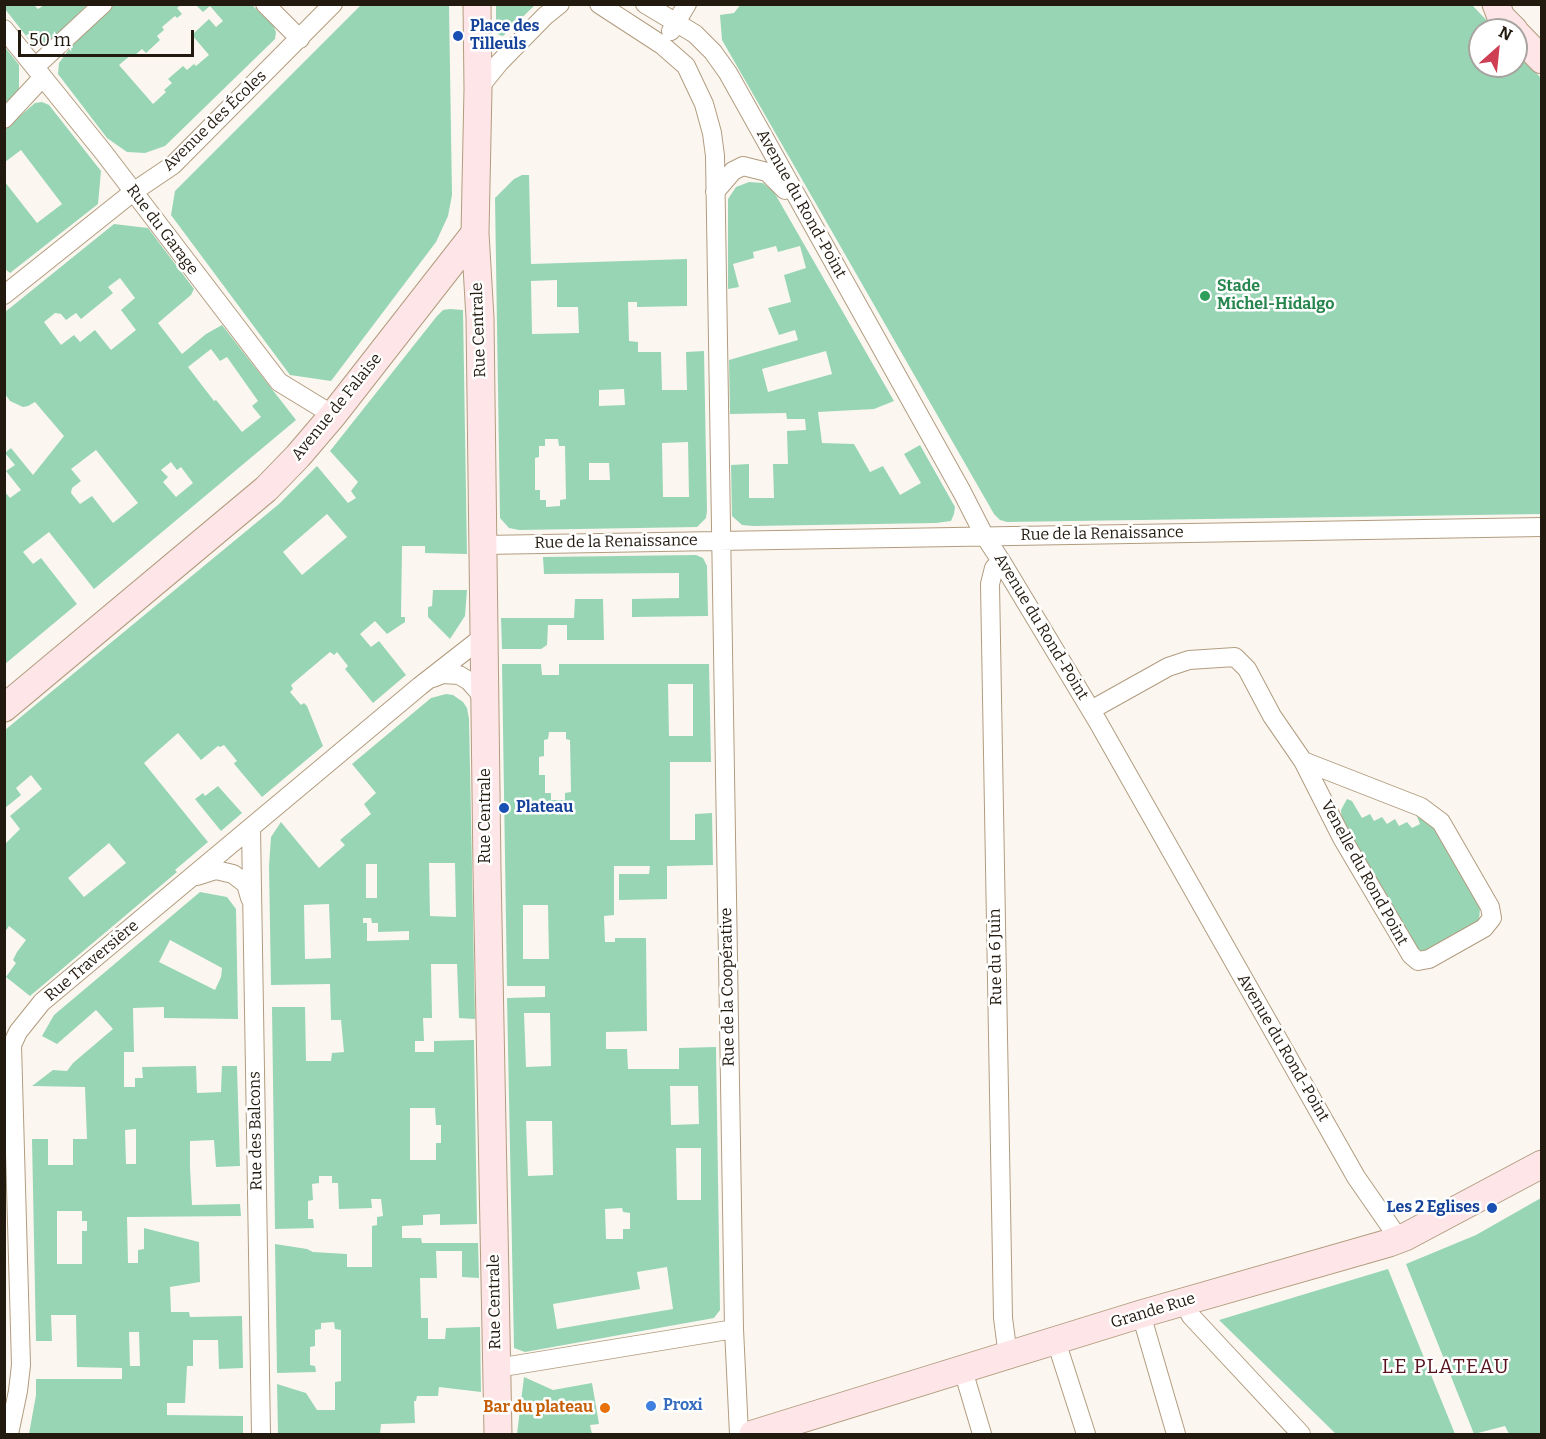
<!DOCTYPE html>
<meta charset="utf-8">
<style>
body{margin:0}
#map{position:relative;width:1546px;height:1439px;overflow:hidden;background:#fbf7f0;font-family:Bitter,serif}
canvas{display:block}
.frame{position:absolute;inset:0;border:6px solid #221a0f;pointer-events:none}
.north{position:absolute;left:1468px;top:18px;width:60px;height:60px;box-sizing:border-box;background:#fff;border:2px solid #a7a39f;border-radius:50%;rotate:27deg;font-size:16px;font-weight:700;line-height:24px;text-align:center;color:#221a0f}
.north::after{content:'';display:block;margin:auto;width:21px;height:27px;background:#cf3f53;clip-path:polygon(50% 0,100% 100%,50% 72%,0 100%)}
.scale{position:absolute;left:18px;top:30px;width:176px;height:27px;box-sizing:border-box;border:3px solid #221a0f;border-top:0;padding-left:8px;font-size:18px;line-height:21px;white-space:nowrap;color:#221a0f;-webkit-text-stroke:4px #fff;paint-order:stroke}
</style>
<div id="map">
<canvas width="1546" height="1439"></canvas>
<div class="frame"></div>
<div class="north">N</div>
<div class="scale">50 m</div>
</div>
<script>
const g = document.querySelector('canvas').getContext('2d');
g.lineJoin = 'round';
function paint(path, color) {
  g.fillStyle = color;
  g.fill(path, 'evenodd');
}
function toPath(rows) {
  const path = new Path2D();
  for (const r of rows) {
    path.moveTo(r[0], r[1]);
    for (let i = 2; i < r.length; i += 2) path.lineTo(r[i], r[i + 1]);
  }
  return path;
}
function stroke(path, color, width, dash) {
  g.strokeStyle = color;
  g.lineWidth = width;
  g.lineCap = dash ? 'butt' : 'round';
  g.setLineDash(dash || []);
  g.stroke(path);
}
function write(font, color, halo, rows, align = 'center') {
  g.font = font + ' Bitter,serif';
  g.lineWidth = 5;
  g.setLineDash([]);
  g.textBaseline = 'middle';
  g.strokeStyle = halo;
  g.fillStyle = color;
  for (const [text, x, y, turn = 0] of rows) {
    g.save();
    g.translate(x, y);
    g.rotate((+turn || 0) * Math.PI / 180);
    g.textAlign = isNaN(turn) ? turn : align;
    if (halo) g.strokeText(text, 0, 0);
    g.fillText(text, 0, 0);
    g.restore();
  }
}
paint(toPath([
 [362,4,449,5,452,195,448,216,436,242,331,381,290,375,171,215,175,191],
 [741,4,1472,5,1496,30,1480,30,1480,66,1516,66,1516,51,1541,78,1541,514,1007,522,1000,520,994,514,722,40,720,15,734,13],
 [5,5,34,5,38,9,44,5,87,5,48,44,41,47,30,41,5,9],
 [114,5,181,5,177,8,182,14,177,18,175,16,162,27,164,30,157,36,160,40,146,53,142,49,134,56,132,54,119,65,153,104,166,92,164,90,172,83,168,79,183,66,187,70,194,64,196,66,209,55,192,35,209,19,216,27,223,21,210,6,203,12,196,5,252,5,273,25,276,32,275,39,165,146,145,153,127,152,107,138,58,74,59,63,73,44],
 [496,5,496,4,535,5,503,36,499,35,496,31],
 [5,47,19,65,19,91,5,105],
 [42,102,49,105,101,171,98,204,10,273,5,269,5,182,37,223,62,204,21,150,5,162,4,130,35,103],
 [522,175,529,175,531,264,687,259,687,306,637,307,637,302,628,302,629,341,638,342,638,352,661,352,662,390,687,390,686,352,704,351,707,511,706,518,697,527,519,530,509,528,500,518,495,198,514,179],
 [557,280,557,307,578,307,579,333,532,334,531,281],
 [624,389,625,405,599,406,599,390],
 [545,439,558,439,559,446,565,446,566,499,560,500,560,506,546,507,546,500,540,500,540,490,535,490,535,458,539,457,539,446,545,446],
 [688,442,689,497,663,497,662,443],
 [589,463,609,463,610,480,589,480],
 [749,182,763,183,774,192,894,401,874,409,818,412,822,443,854,444,870,472,883,466,900,495,921,483,904,454,920,445,955,507,954,514,951,521,936,523,753,526,742,525,732,516,731,465,749,464,749,498,774,498,773,464,788,464,787,431,806,430,805,419,787,419,786,413,730,414,729,360,798,340,795,330,779,335,768,308,791,302,784,275,806,268,800,246,778,252,776,246,753,252,754,258,733,264,739,287,728,289,728,199,736,187],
 [826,351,832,374,768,392,762,369],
 [114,224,148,228,194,289,191,295,158,323,182,354,206,334,222,325,296,420,94,589,49,532,23,552,33,564,41,558,77,604,5,664,5,492,10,498,21,490,6,471,15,465,5,453,11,448,33,475,64,436,35,402,28,406,23,407,10,401,5,394,5,312],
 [120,278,135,298,121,310,136,330,111,350,95,330,80,342,74,335,61,345,44,322,55,313,61,314,66,320,76,313,81,319,113,293,108,287],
 [211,349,220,361,227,357,258,401,252,406,261,417,242,432,216,400,214,401,188,367],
 [96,450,138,503,113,523,92,496,80,504,71,493,72,488,81,481,71,469],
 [171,462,177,470,181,467,193,483,176,497,163,482,168,477,161,470],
 [450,309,463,310,467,554,425,553,425,546,402,546,401,617,405,617,405,622,387,634,375,621,360,634,371,647,379,641,406,675,373,703,345,669,348,666,337,652,334,655,330,652,291,685,293,689,290,692,301,705,304,703,307,706,323,746,262,797,235,765,234,763,237,761,224,745,220,747,218,746,201,760,178,733,144,763,208,842,175,870,177,872,30,996,6,977,16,963,13,960,17,952,26,940,9,926,5,932,5,844,20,829,10,816,42,789,31,775,16,788,21,795,5,808,5,730,279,504,317,466,348,503,356,498,351,491,358,482,330,451,437,316,443,310],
 [327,514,347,537,302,575,283,552],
 [109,843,126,863,84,897,68,878],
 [696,555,703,558,707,566,708,616,632,617,632,599,679,598,679,573,544,574,543,557],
 [433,590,467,590,465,616,450,639,428,617,428,607,432,606],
 [575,599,603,599,604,640,567,640,567,625,548,625,547,645,541,649,502,649,501,618,574,618],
 [502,664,541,664,542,675,559,675,559,664,709,664,711,762,670,762,670,840,695,840,695,814,712,813,713,865,667,866,667,899,619,900,619,874,649,874,650,866,614,866,614,915,604,916,605,942,615,942,615,938,646,938,647,1031,606,1032,606,1049,627,1049,628,1069,679,1069,679,1048,716,1047,720,1310,714,1318,525,1352,514,1348,507,998,545,997,545,986,507,986],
 [693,684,693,736,669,736,668,684],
 [549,732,566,732,566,739,570,740,571,792,565,793,565,800,551,800,551,793,545,793,545,775,539,775,539,757,544,756,544,740,548,739],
 [523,905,548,905,549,959,523,959],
 [524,1013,550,1013,551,1066,526,1067],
 [670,1086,698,1086,699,1124,671,1125],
 [552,1121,553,1175,528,1176,526,1121],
 [676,1148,701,1148,701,1200,677,1200],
 [622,1208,623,1212,630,1213,630,1229,623,1229,623,1239,606,1239,605,1209],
 [667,1267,673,1309,557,1329,553,1304,640,1289,637,1272],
 [446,694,453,695,463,702,467,708,469,719,475,1019,459,1018,457,964,431,964,432,1018,423,1018,424,1041,415,1041,415,1052,434,1052,434,1041,474,1040,477,1224,440,1225,440,1214,423,1215,423,1225,402,1226,402,1238,421,1238,422,1243,478,1243,479,1278,462,1277,462,1251,436,1251,437,1278,420,1278,421,1318,428,1318,428,1339,445,1339,446,1328,480,1327,481,1392,439,1387,438,1396,417,1396,416,1401,414,1401,415,1423,381,1424,380,1434,278,1434,277,1384,306,1393,317,1410,335,1410,335,1382,341,1381,341,1330,335,1329,334,1322,321,1323,321,1329,315,1330,315,1346,310,1347,310,1365,315,1366,316,1372,277,1373,275,1244,307,1249,313,1252,347,1254,347,1267,372,1267,372,1226,377,1225,377,1217,383,1216,381,1199,371,1199,372,1208,339,1209,338,1183,332,1183,332,1176,319,1176,319,1183,312,1184,313,1200,308,1201,308,1219,313,1219,314,1228,275,1229,272,1007,305,1007,306,1061,331,1061,332,1053,344,1052,341,1020,331,1020,330,984,271,985,269,866,271,837,281,822,319,868,345,845,340,840,371,814,364,804,376,793,352,764,431,698],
 [429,863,455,863,456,917,430,916],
 [366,864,377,864,377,898,366,898],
 [329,904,331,958,305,959,304,905],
 [363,918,371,918,372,923,378,923,378,932,409,931,409,940,367,941,367,923,363,923],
 [410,1108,435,1108,436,1125,441,1125,441,1143,436,1143,436,1160,410,1160],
 [218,786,242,813,221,831,195,799,203,793,205,796],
 [1347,799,1352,801,1362,818,1370,814,1374,821,1382,817,1387,824,1395,819,1399,826,1407,822,1412,828,1420,824,1416,814,1431,822,1480,908,1479,921,1429,951,1421,951,1414,946,1342,822,1341,810],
 [200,892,227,897,236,909,238,1019,164,1018,164,1007,133,1008,134,1052,124,1052,124,1087,135,1087,135,1078,143,1078,142,1067,196,1066,197,1093,221,1092,222,1066,237,1066,240,1166,216,1167,214,1140,190,1141,190,1167,192,1205,240,1204,241,1216,127,1217,128,1263,138,1263,138,1250,144,1249,144,1228,199,1242,200,1282,170,1287,171,1312,189,1312,190,1317,242,1316,243,1368,219,1369,218,1340,193,1340,193,1366,187,1366,185,1403,167,1403,167,1415,243,1416,243,1434,29,1434,36,1395,36,1379,122,1379,122,1368,77,1367,76,1315,51,1315,52,1341,36,1341,32,1139,48,1139,48,1165,73,1165,73,1139,87,1139,85,1087,32,1086,53,1070,67,1071,73,1063,113,1029,96,1010,57,1044,42,1036,54,1015],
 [170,940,222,968,221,977,215,990,159,962],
 [136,1129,136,1164,126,1164,125,1130],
 [57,1211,82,1211,82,1221,87,1221,87,1231,82,1231,82,1264,57,1264],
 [129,1332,139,1332,140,1366,130,1366],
 [1541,1198,1541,1434,1509,1434,1505,1426,1474,1434,1406,1264,1476,1235],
 [1388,1269,1455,1434,1336,1434,1219,1320],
 [524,1377,553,1390,592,1383,599,1424,590,1425,592,1434,517,1434]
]), '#98d5b5');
const street = toPath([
 [265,4,300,39],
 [599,4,662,45,686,66,704,104,712,133,715,156,734,1329,739,1434],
 [645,4,695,34,713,52,728,73,962,492,984,535,1001,561,1098,722,1356,1177,1399,1239],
 [4,29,104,153,279,382,333,415],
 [671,31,687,4],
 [35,67,103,4],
 [478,89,499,63,545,16,560,4],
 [4,119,43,77],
 [715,192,733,171,743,166,767,172,785,190],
 [4,295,133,192,173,165,333,4],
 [483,545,1542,527],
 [1001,561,994,568,990,584,1003,1318,1008,1356],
 [433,678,443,674,459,675,469,681,478,691,484,704],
 [1091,710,1168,667,1189,660,1235,657,1247,669,1272,716,1303,761,1421,807,1441,822,1490,907,1492,918,1484,928,1429,959,1418,961,1411,955,1342,838,1303,761],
 [251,828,261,1434],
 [197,876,216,870,233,874,246,884,250,898],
 [1183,1302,1191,1316,1301,1434],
 [1141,1314,1176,1434],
 [1056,1341,1086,1434],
 [497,1368,734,1329],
 [963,1370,982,1434],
 [9,1434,18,1391,21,1365,12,1045,18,1032,42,1002,420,686,484,636]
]);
const secondary = toPath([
 [477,4,478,89,475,233,480,318,487,870,498,1434],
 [1496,4,1501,17,1514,30],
 [1516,33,1542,60],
 [4,708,266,489,298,456,333,415,475,233],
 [753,1434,1141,1314,1389,1243,1405,1237,1542,1164]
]);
stroke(street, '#b29c7f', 20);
stroke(secondary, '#b29c7f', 29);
stroke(street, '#fff', 18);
stroke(secondary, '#fee5e7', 27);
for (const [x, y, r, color] of [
 [458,36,6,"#1a4fb4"],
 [1205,296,6,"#2e9e5b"],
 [504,808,6,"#1a4fb4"],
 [1492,1208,6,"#1a4fb4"],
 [651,1406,6,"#3f7fe0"],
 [605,1408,6,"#e8710a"]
]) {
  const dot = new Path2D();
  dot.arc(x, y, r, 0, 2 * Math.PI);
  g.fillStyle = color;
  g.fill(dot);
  stroke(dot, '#fff', 2);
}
write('bold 16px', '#164399', '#fff', [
 ["Place des",470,27],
 ["Tilleuls",470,45],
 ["Plateau",516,808],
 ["Les 2 Eglises",1480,1208,"right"]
], 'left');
write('16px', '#221a0f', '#fff', [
 ["Avenue des Écoles",215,121,-44],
 ["Avenue du Rond-Point",801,204,61],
 ["Rue du Garage",162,230,53],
 ["Rue Centrale",479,330,-92],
 ["Avenue de Falaise",337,407,-51],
 ["Rue de la Renaissance",1102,534,-1],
 ["Rue de la Renaissance",616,542,-1],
 ["Avenue du Rond-Point",1041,627,59],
 ["Rue Centrale",486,816,-90],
 ["Venelle du Rond Point",1364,873,61],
 ["Rue du 6 Juin",996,957,-91],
 ["Rue Traversière",92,961,-40],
 ["Rue de la Coopérative",728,987,-91],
 ["Avenue du Rond-Point",1283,1048,60],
 ["Rue des Balcons",256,1131,-91],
 ["Rue Centrale",495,1302,-91],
 ["Grande Rue",1153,1311,-17]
]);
write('bold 16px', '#27864d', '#fff', [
 ["Stade",1217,287],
 ["Michel-Hidalgo",1217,305]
], 'left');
write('bold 16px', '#366cbe', '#fff', [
 ["Proxi",663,1406]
], 'left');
write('bold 16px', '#c56008', '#fff', [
 ["Bar du plateau",593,1408]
], 'right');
g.letterSpacing = '1.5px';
write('20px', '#57121c', '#fff', [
 ["LE PLATEAU",1446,1367]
]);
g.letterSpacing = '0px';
</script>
